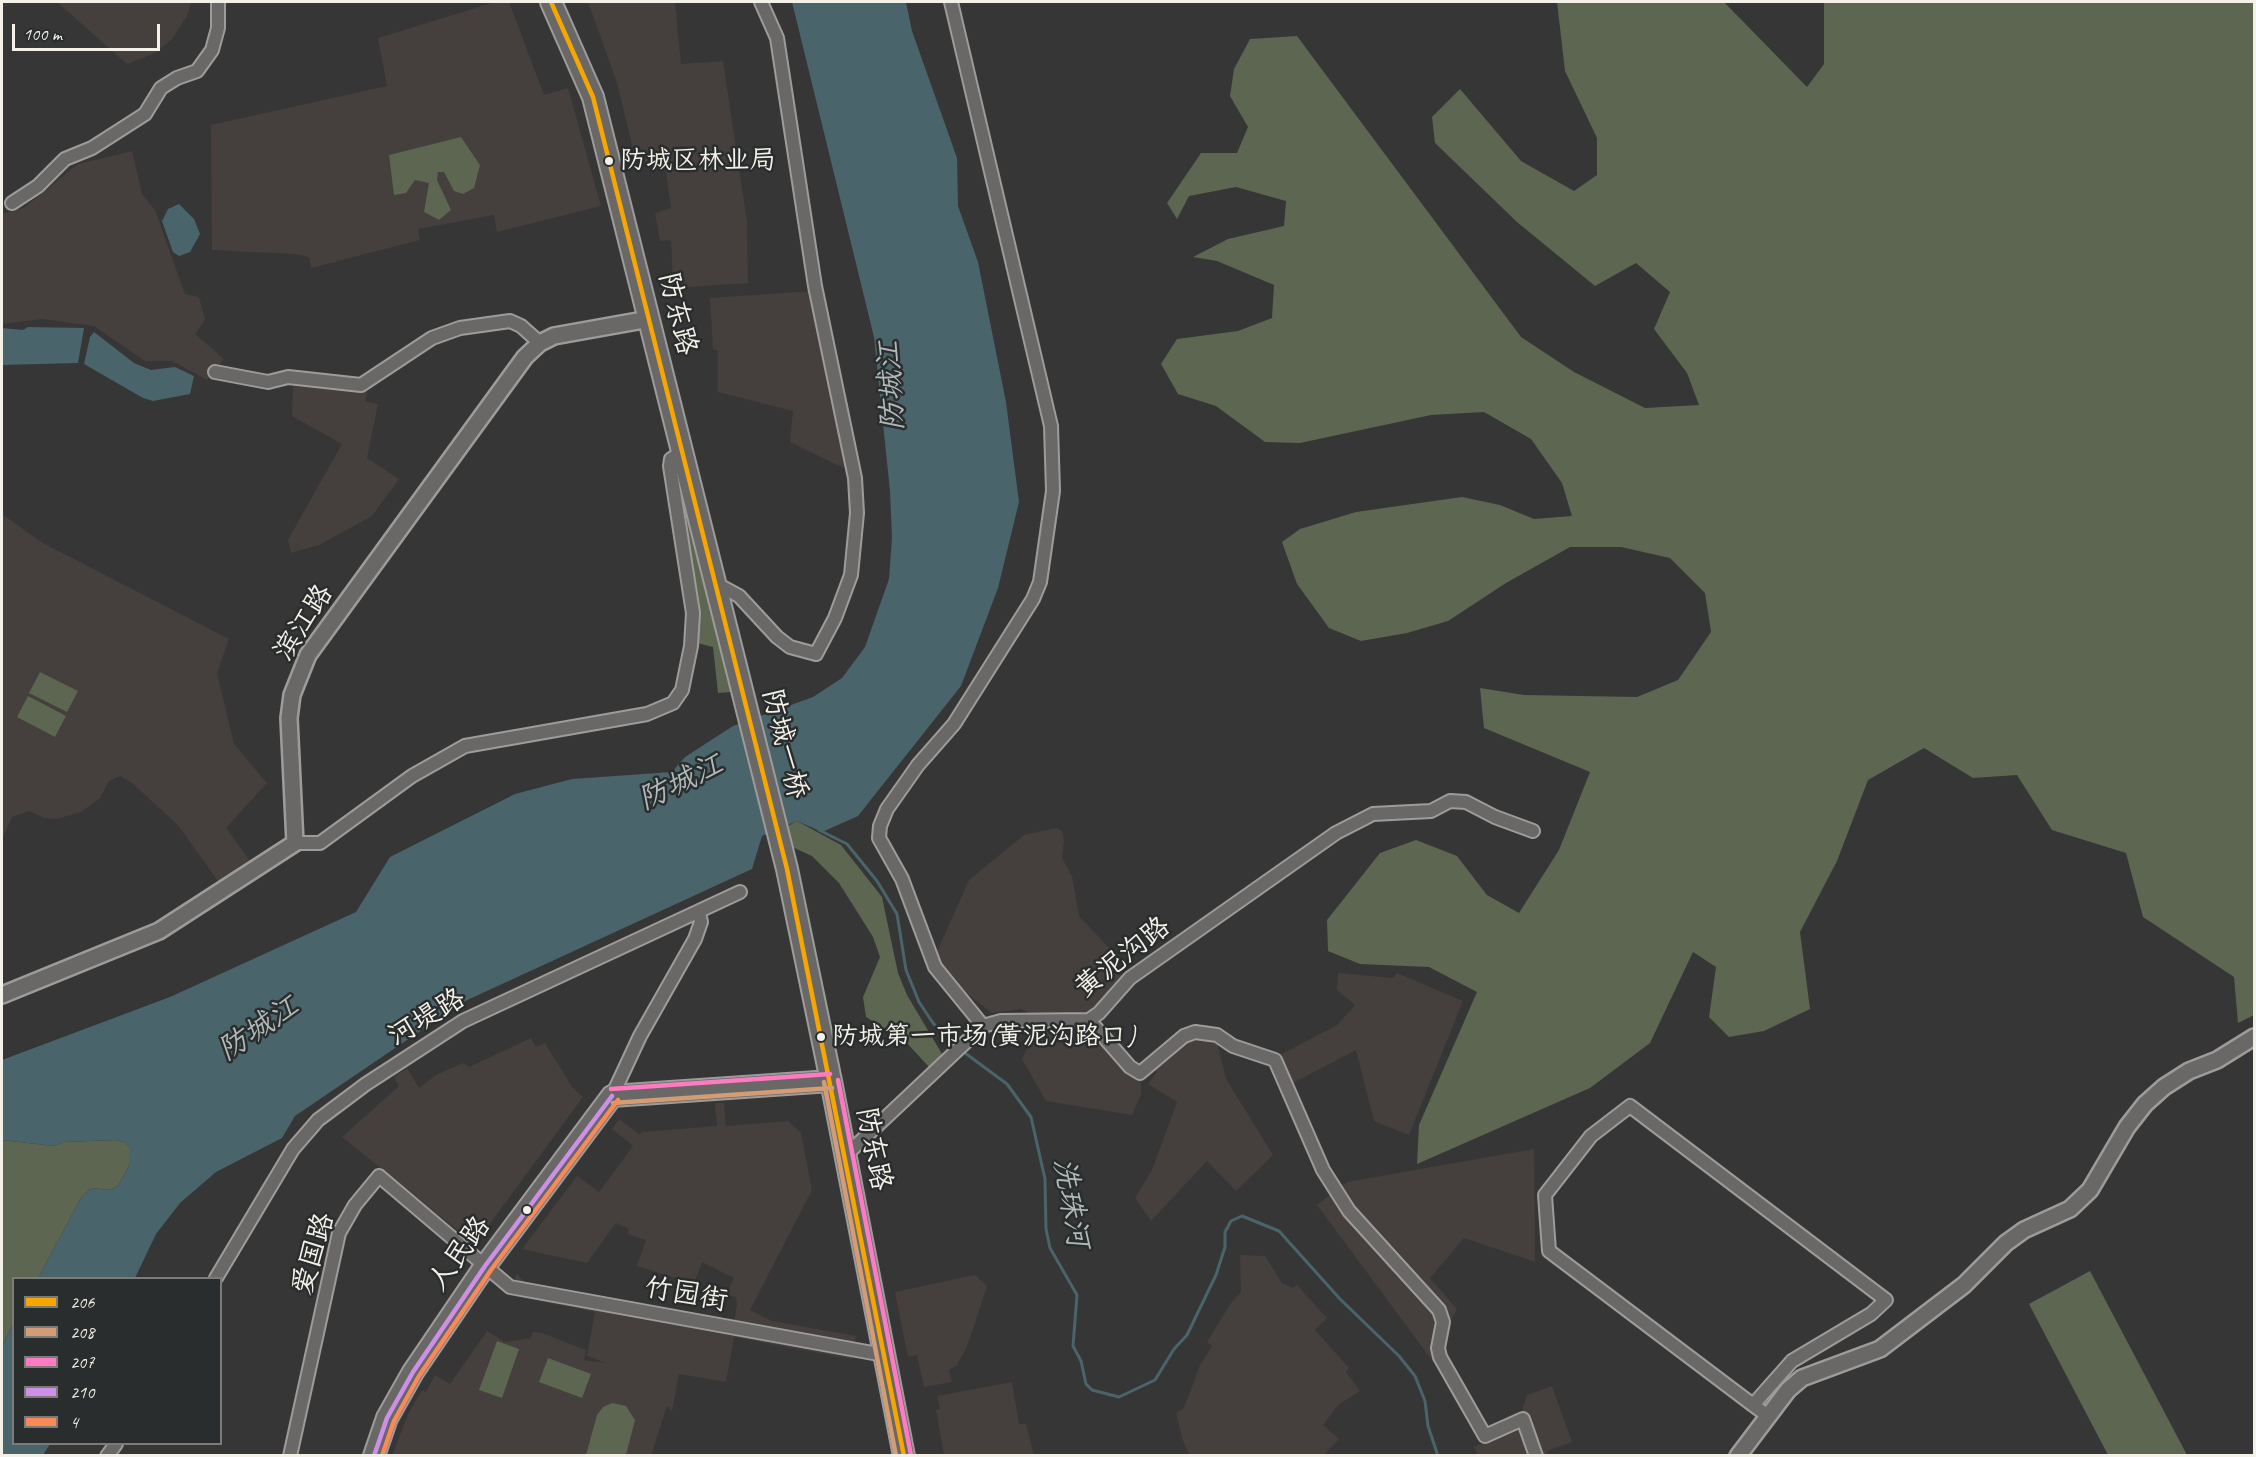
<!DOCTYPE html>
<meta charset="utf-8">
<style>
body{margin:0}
#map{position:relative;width:2256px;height:1457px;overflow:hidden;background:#373636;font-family:Caveat,sans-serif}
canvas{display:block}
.frame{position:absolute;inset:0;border:3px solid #f4f1e8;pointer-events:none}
.legend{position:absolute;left:12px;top:1277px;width:210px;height:168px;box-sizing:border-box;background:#2a2d2e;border:2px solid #7b7b78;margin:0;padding:8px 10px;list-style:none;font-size:18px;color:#f4f1e8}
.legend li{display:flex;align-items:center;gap:12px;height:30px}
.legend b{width:30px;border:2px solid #7b7b78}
.scale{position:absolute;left:12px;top:24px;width:148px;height:27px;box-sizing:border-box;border:3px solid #f4f1e8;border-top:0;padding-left:8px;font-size:18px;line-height:21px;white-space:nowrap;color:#f4f1e8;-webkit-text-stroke:4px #2a2d2e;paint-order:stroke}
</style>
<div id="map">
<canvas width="2256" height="1457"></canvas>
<div class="frame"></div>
<ul class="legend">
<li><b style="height:8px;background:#f7a600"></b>206</li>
<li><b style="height:8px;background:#d39c74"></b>208</li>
<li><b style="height:8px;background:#fe7ac1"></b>207</li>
<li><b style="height:8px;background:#ce8fe9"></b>210</li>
<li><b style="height:8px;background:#f98a56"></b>4</li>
</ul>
<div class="scale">100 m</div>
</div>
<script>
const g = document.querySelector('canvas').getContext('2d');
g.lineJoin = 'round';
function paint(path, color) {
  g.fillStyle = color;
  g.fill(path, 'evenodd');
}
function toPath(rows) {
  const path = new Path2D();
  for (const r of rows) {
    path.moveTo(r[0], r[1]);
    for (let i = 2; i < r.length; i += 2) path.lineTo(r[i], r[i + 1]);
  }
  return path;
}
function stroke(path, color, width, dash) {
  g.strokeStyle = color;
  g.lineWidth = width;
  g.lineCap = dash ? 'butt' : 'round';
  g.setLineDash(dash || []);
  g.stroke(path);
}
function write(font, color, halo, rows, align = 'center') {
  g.font = font + ' Caveat,"LXGW WenKai TC",sans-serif';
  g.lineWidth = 5;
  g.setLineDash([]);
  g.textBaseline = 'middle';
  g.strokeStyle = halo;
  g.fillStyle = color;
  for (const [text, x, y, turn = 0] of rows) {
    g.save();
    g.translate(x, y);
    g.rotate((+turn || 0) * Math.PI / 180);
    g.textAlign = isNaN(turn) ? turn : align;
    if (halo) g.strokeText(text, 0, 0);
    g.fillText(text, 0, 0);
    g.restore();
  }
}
paint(toPath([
 [57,2,191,2,188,14,173,38,155,53,127,64],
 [495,2,509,2,544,95,568,88,601,206,497,232,494,215,418,229,420,240,311,268,309,257,295,254,212,250,211,125,387,86,378,38],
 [588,2,675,2,681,64,723,61,747,222,748,283,673,288,671,240,660,241,655,213,671,208,664,157,637,165,617,83],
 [132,151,142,194,155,210,185,294,199,297,205,320,195,334,224,359,207,380,172,361,145,361,94,326,42,319,2,324,2,214,25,207,78,164],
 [813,291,849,469,837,465,790,442,793,411,718,392,718,351,713,349,710,298],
 [293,386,367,391,365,401,378,404,367,458,399,479,372,516,319,545,291,553,288,540,342,444,292,416],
 [2,514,41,542,229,639,217,673,234,744,267,783,226,828,250,861,220,884,178,825,132,783,120,776,109,781,100,798,81,812,57,819,44,818,29,811,12,817,2,839],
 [1056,828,1062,831,1064,841,1062,858,1072,876,1079,916,1111,950,1123,978,1091,1012,1037,1017,1021,1009,992,1013,953,983,935,956,969,880,1024,835],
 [1338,973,1393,978,1397,973,1463,1001,1409,1135,1374,1121,1356,1050,1293,1083,1278,1056,1337,1025,1355,1005,1337,990],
 [1041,1022,1074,1023,1091,1031,1136,1073,1141,1084,1141,1094,1132,1115,1046,1101,1022,1059],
 [1201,1035,1216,1038,1226,1079,1273,1155,1236,1191,1207,1161,1151,1221,1135,1198,1152,1170,1177,1102,1148,1084,1157,1072,1152,1068,1185,1041],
 [531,1038,536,1047,545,1043,572,1087,583,1097,475,1244,342,1137,399,1086,394,1077,407,1068,419,1088,436,1075,463,1063,469,1067],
 [715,1103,724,1103,726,1126,788,1121,801,1133,812,1190,750,1310,772,1321,856,1336,852,1359,734,1337,726,1382,679,1374,672,1411,667,1406,651,1455,392,1456,408,1414,422,1390,426,1392,435,1375,450,1384,487,1331,505,1342,531,1338,533,1332,542,1333,586,1350,584,1360,606,1363,587,1356,595,1312,509,1295,517,1273,525,1283,734,1323,737,1304,736,1297,726,1295,734,1278,702,1262,694,1284,637,1266,646,1240,628,1234,629,1229,616,1223,587,1263,522,1249,577,1176,599,1192,633,1146,612,1129,619,1119,640,1135,642,1132,717,1126],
 [1534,1149,1535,1262,1464,1238,1430,1278,1457,1309,1431,1359,1317,1205,1347,1182],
 [1240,1255,1265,1256,1282,1283,1293,1288,1297,1285,1327,1318,1315,1330,1349,1368,1346,1372,1360,1391,1338,1405,1323,1425,1339,1439,1324,1455,1190,1455,1183,1441,1176,1413,1184,1408,1200,1365,1212,1346,1207,1342,1231,1303,1241,1292],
 [975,1275,987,1286,967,1347,957,1365,949,1370,952,1382,924,1387,917,1355,908,1357,895,1292],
 [1012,1382,1019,1424,1026,1424,1034,1455,944,1455,936,1410,940,1409,937,1396],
 [1552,1386,1572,1442,1547,1451,1547,1455,1478,1455,1474,1447,1517,1427,1527,1395]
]), '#453f3e');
paint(toPath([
 [1557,2,1724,2,1807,87,1824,64,1824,2,2254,2,2254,1015,2238,1023,2234,977,2143,917,2126,853,2052,830,2017,775,1973,778,1924,748,1868,780,1837,861,1800,932,1810,1009,1764,1031,1729,1037,1709,1017,1716,967,1693,952,1650,1043,1590,1088,1417,1164,1419,1125,1477,992,1429,967,1360,964,1328,951,1327,920,1380,853,1416,840,1457,856,1487,895,1519,913,1559,850,1590,772,1484,728,1480,688,1524,695,1637,697,1678,680,1711,632,1705,593,1670,558,1621,547,1570,547,1506,583,1448,621,1407,633,1361,641,1329,628,1297,584,1282,542,1300,529,1356,512,1462,497,1500,505,1534,519,1572,516,1562,483,1531,439,1484,412,1431,415,1300,443,1265,442,1216,406,1178,394,1161,364,1177,339,1238,331,1272,318,1274,285,1217,261,1193,257,1228,239,1284,226,1286,201,1236,187,1189,196,1177,219,1167,203,1201,153,1237,153,1248,127,1230,96,1234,69,1250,39,1297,36,1521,337,1574,372,1645,408,1699,405,1687,373,1654,329,1670,292,1636,263,1595,286,1517,222,1435,143,1432,117,1460,89,1521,161,1574,191,1597,175,1597,138,1565,71],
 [461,137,480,165,474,188,463,194,454,191,444,172,438,172,437,180,451,210,439,220,424,212,429,183,415,180,406,193,394,195,389,155],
 [681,493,685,494,731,692,718,693,713,647,697,643,697,610],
 [40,672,78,691,67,712,29,693],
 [28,696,66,716,55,737,17,717],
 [797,821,841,845,882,897,898,973,907,995,942,1054,929,1067,906,1042,866,1017,863,997,880,957,873,937,839,883,812,856,792,847,786,827],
 [2,1140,54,1146,64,1142,116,1140,124,1142,130,1147,131,1154,129,1166,118,1186,110,1190,91,1188,81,1198,38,1278,14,1278,13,1324,2,1346],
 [2090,1271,2187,1455,2108,1455,2029,1304],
 [497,1341,519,1349,502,1398,479,1390],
 [548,1358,591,1374,582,1398,539,1382],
 [612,1403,626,1406,635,1420,626,1455,586,1455,597,1415,603,1407]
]), '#5c6650');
paint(toPath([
 [792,2,906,2,912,31,957,158,958,206,978,262,1006,402,1019,502,998,588,961,686,858,816,822,832,797,821,762,836,752,869,463,1002,295,1116,282,1138,216,1172,180,1203,156,1234,135,1278,38,1278,81,1198,91,1188,110,1190,118,1186,129,1166,130,1147,124,1142,116,1140,64,1142,54,1146,2,1140,2,1060,170,997,356,912,390,857,515,794,572,779,672,772,685,757,733,726,813,697,842,678,865,647,889,579,892,538,890,491,874,337],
 [179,204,194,219,200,234,190,252,179,256,173,252,162,221,168,209],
 [28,327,84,328,78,363,2,365,2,328,23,330],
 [94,332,134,363,151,370,175,367,194,376,190,394,153,401,143,398,84,364,90,337],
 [13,1324,14,1444,50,1444,43,1455,2,1455,2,1346]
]), '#49646a');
stroke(toPath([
 [819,830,847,844,877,881,897,914,906,970,919,1002,933,1023,955,1046],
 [961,1050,1007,1084,1031,1117,1045,1179,1046,1229,1050,1248,1077,1295,1073,1346,1081,1361,1086,1384,1092,1390,1119,1397,1155,1380,1174,1349,1187,1335,1216,1275,1225,1247,1225,1232,1231,1221,1242,1216,1279,1231,1340,1299,1399,1356,1415,1376,1425,1401,1428,1426,1438,1456]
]), '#49646a', 3);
const minor = toPath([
 [951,2,1051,426,1053,491,1040,582,1033,599,954,724,918,765,887,809,880,826,879,838,902,879,935,967,983,1026],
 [12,203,38,186,65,159,92,148,145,114,161,88,177,78,197,71,212,50,218,28,218,2],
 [215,372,268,382,288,377,361,385,432,338,460,328,510,321,521,326,540,343],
 [715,583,739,596,777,637,790,647,816,654,835,618,851,575,857,513,855,478,815,286,777,38,761,2],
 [295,843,320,843,412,776,465,746,647,714,673,703,682,690,691,646,693,613,670,466,671,459,682,452],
 [1089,1020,1130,1067,1140,1073,1184,1036,1195,1032,1217,1035,1233,1046,1275,1060,1323,1170,1349,1211,1439,1310,1443,1322,1438,1348,1440,1357,1485,1436,1523,1419,1536,1456],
 [612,1096,640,1036,695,939,701,922,699,913],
 [846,1155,983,1026,1001,1021,1089,1020,1099,1013,1130,978,1336,833,1373,814,1431,811,1450,801,1466,802,1495,817,1533,831],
 [216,1278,293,1149,318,1120,366,1084,463,1021,740,892],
 [1753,1405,1792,1361,1871,1314,1886,1300,1630,1106,1591,1136,1545,1195,1549,1251,1753,1405,1768,1416],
 [107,1456,116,1444],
 [290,1456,339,1233,355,1205,379,1176,510,1287,884,1355]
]);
const tertiary = toPath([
 [2,995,159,931,295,843,289,718,292,695,308,655,525,357,540,343,554,336,649,319],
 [1738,1456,1788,1390,1802,1378,1880,1349,1964,1285,2006,1243,2024,1230,2070,1209,2090,1190,2127,1127,2145,1104,2164,1087,2189,1071,2217,1060,2254,1037]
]);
const primary = toPath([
 [551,2,593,97,787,869,831,1081,904,1456],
 [374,1456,387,1418,413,1372,485,1266,612,1096,831,1081]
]);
stroke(minor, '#9d9c9a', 16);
stroke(tertiary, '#9d9c9a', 20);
stroke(primary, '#9d9c9a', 24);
stroke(minor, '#696866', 12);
stroke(tertiary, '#696866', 15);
stroke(primary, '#696866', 20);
stroke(toPath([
 [551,2,593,97,787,869,904,1456]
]), '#f7a600', 4.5);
stroke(toPath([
 [824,1082,896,1456],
 [613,1103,832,1088]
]), '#d39c74', 4.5);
stroke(toPath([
 [838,1080,911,1455],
 [611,1089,830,1074]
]), '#fe7ac1', 4.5);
stroke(toPath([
 [374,1456,387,1418,413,1372,485,1266,612,1096]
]), '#ce8fe9', 4.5);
stroke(toPath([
 [382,1456,394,1421,419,1376,491,1270,618,1100]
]), '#f98a56', 4.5);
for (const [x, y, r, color] of [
 [609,161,5,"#f4f1e8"],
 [821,1037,5,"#f4f1e8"],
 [527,1210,5,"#f4f1e8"]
]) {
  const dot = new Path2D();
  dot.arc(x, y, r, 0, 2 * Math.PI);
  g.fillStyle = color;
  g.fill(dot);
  stroke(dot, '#2a2d2e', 2);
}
write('26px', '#f4f1e8', '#2a2d2e', [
 ["防城区林业局",620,161],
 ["防城第一市场(黄泥沟路口)",832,1037]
], 'left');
write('28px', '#f4f1e8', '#2a2d2e', [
 ["防东路",677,314,76],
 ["滨江路",304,623,-57],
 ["防城一桥",784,744,76],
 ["黄泥沟路",1123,958,-38],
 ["河堤路",427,1018,-31],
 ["防东路",873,1149,79],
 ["爱国路",314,1254,-73],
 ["人民路",460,1254,-54],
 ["竹园街",686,1295,10]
]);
write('italic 30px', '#b0bab8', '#2a2d2e', [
 ["防城江",892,386,-93],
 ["防城江",681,783,-26],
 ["防城江",259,1029,-34],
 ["洗珠河",1070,1203,80]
]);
</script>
